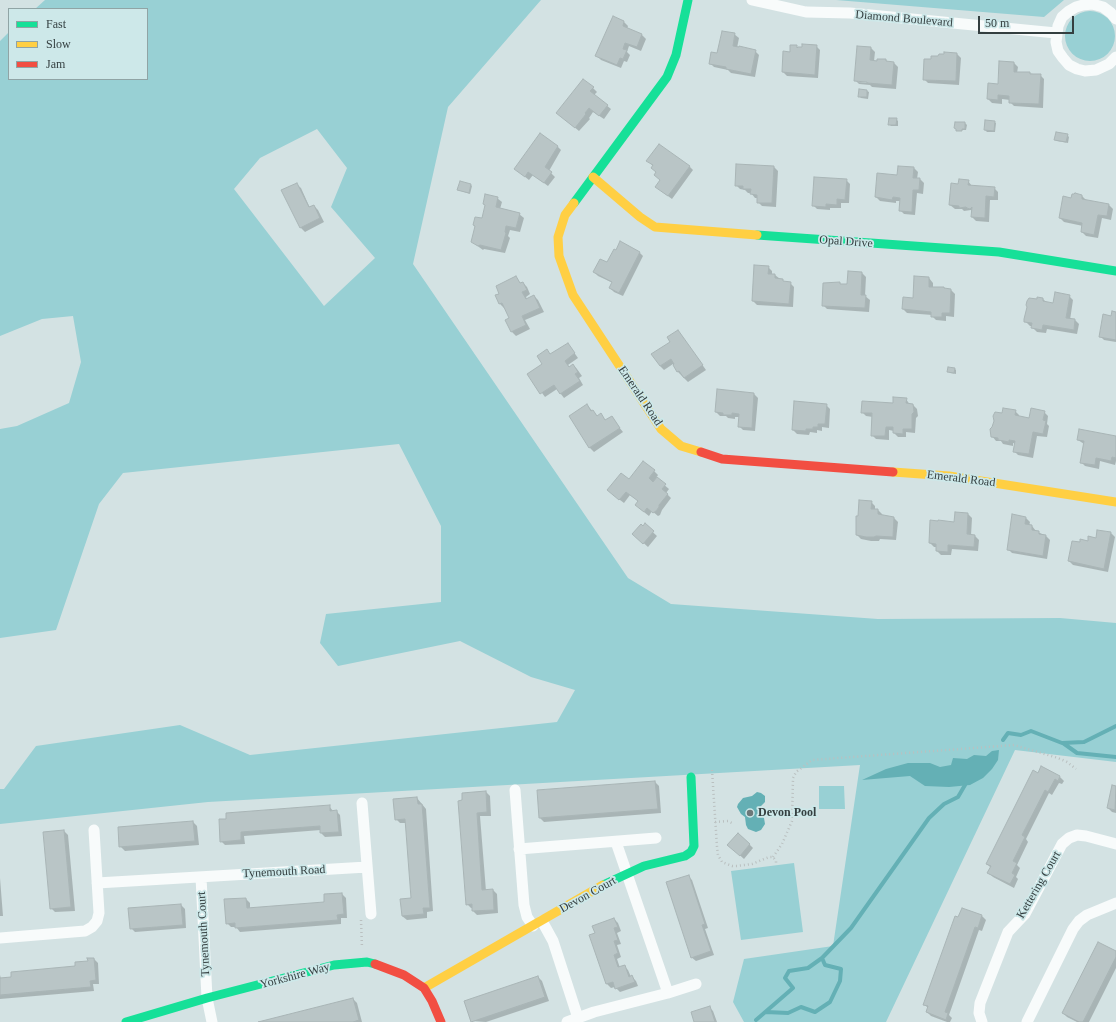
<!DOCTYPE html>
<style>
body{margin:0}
#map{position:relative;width:1116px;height:1022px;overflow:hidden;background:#d3e2e3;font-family:"Times New Roman",serif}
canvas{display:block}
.legend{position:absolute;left:8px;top:8px;width:140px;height:72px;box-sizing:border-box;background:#cde8e9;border:1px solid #90a4a5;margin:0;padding:5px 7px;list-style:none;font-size:12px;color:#343f40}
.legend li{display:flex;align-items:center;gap:8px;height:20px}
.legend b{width:20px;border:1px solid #90a4a5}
.scale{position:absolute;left:978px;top:16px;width:96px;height:18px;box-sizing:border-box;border:2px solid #343f40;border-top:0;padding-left:5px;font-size:12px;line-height:14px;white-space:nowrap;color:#343f40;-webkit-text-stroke:3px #cde8e9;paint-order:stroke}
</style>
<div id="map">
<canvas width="1116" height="1022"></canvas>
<ul class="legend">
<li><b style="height:5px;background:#16e098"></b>Fast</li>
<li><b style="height:5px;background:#ffcf43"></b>Slow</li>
<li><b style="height:5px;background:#f24e42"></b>Jam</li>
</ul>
<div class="scale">50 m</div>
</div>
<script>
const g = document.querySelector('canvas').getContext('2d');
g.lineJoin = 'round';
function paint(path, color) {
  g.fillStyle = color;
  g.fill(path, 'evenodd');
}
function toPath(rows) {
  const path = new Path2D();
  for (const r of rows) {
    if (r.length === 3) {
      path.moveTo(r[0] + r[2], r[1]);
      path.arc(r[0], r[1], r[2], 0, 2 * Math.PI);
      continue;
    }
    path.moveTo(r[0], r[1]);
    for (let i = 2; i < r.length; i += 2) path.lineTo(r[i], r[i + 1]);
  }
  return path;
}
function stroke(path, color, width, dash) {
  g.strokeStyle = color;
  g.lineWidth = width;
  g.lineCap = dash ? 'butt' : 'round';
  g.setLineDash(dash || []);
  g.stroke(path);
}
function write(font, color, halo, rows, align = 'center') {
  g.font = font + ' "Times New Roman",serif';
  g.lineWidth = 3.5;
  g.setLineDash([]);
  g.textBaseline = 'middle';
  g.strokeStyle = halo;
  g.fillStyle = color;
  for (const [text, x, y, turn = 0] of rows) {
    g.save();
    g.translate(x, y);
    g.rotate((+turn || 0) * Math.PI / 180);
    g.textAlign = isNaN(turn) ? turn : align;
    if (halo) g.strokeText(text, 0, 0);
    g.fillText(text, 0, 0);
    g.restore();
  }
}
paint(toPath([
 [45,0,541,0,448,107,413,264,628,578,671,604,878,619,1060,618,1116,623,1116,762,1015,750,886,1022,744,1022,733,1002,744,959,833,946,860,765,208,802,0,824,0,789,4,789,36,746,180,725,250,755,557,722,575,690,531,677,460,641,338,666,320,643,326,614,441,602,441,526,399,444,123,473,99,504,56,630,0,638,0,429,17,426,69,403,81,362,73,316,42,319,0,336,0,41,9,32,9,79,147,79,147,9,35,9],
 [317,129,347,168,331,207,375,258,324,306,234,189,260,158],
 [836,0,1064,0,1044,17],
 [1090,36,25],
 [819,786,844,786,845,809,819,809],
 [794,863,803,932,741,940,731,871]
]), '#98d0d4');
paint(toPath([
 [999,750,998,760,992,769,983,778,970,785,949,787,925,786,910,776,862,780,886,769,908,763,930,763,940,767,951,765,953,758,967,759,974,755,986,756,992,751],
 [757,792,761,793,765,796,765,802,760,807,758,812,764,818,765,824,761,830,756,832,748,829,746,825,745,817,741,814,737,807,738,804,743,798,752,796]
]), '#64b0b5');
paint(toPath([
 [624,22,628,26,627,29,642,35,646,39,641,51,629,46,627,52,630,55,627,62,624,61,621,68,601,60,597,56],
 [734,34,739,38,737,48,755,51,759,55,755,77,731,73,728,70,714,67,710,63],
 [796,46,798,48,816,46,820,50,818,78,787,76,783,72,784,52,791,53],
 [858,47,871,48,875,52,874,61,886,60,888,62,894,63,898,67,896,89,872,87,870,85,859,84,855,80],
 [858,80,872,81,872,83,858,82],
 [957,54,961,58,959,85,928,83,924,79,932,60],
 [1014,63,1018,67,1017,73,1021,72,1040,75,1044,79,1043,108,1014,106,1010,102,1010,100,1002,99,1002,104,992,103,988,99,989,84,999,85],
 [593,88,597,92,594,95,611,109,604,119,593,112,589,118,590,119,579,131,562,117],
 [867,91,869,92,868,99,861,98,859,96],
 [896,119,898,121,898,126,891,126,889,124],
 [994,122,996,123,995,132,987,132,985,130],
 [956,123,965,123,967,125,966,130,958,130,958,131],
 [1067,135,1069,137,1068,143,1057,141,1055,140],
 [557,146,561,150,549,171,555,177,548,186,533,175,529,180,515,169],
 [648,161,689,166,693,170,672,199,661,191,661,181,653,166],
 [774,167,778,171,776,207,762,206,758,202,758,198,755,198,751,193,748,193,745,190,740,189,736,185],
 [914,168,918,172,917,179,920,179,924,183,923,194,917,193,915,215,904,214,900,210,900,201,896,201,896,203,880,201,876,197,898,176],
 [846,180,850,184,849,203,841,203,841,208,830,208,830,210,817,209,813,205],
 [968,181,972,186,994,188,998,192,998,200,990,200,989,222,976,221,972,217,973,212,971,210,964,211,962,209,955,209,950,205,959,185],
 [296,184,301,188,310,208,314,206,318,210,324,222,305,232,301,228,283,191],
 [471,185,472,186,470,194,458,190],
 [1082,196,1086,200,1109,205,1113,209,1111,220,1102,218,1098,238,1086,236,1082,232,1083,226,1064,222,1060,218,1071,199],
 [497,198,502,202,500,209,519,214,524,218,520,232,510,230,508,236,510,238,505,253,484,249,483,250,472,242,475,227,474,225,482,220,486,206,484,204],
 [639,252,643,256,623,296,614,292,610,288,613,283,598,276,594,272,607,263],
 [768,267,772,271,772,275,775,275,785,283,790,283,794,287,793,307,757,305,753,301],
 [862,273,866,277,865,296,870,300,869,312,827,309,823,305,840,283,841,285,848,285],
 [516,278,521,284,523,283,527,287,530,294,526,297,527,299,534,296,538,300,544,312,525,320,530,329,516,336,512,332,507,320,511,319,505,307,504,308,500,304,500,294],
 [929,278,933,283,933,288,944,288,945,289,951,290,955,294,954,317,946,316,946,321,936,320,932,316,932,315,907,313,903,309,914,299],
 [1069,296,1073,300,1070,320,1075,320,1079,324,1077,334,1047,329,1046,333,1037,332,1033,328,1033,326,1030,326,1025,321,1043,299,1046,302,1054,304],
 [1116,313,1116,342,1104,340,1100,336,1112,317],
 [681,335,706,370,688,382,678,372,673,364,664,370,660,366],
 [568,344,578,358,568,365,569,367,573,365,577,369,582,376,579,378,583,385,564,398,557,389,545,397,528,374,543,364,547,351,551,355],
 [955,369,956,370,956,374,950,373,948,371],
 [754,394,758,398,755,431,743,430,739,426,739,417,735,417,735,419,728,418,726,416,720,416,716,412],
 [906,399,910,405,913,405,917,409,918,416,916,418,915,433,906,432,906,437,898,437,894,433,894,431,889,430,889,440,876,439,872,435,873,417,866,416,862,412],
 [587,405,598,417,601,415,606,421,611,417,623,432,594,452,590,448,570,417],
 [826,405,830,409,829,428,822,427,822,431,817,430,817,433,810,432,809,435,797,434,793,430],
 [1015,411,1019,415,1019,417,1030,419,1044,412,1048,416,1047,424,1049,426,1047,437,1037,436,1033,458,1018,455,1014,451,1016,444,1013,443,1013,446,1003,444,1001,441,996,441,992,436,1003,414],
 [1116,437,1116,461,1115,465,1100,461,1099,469,1085,466,1081,462,1084,444,1078,440],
 [654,471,658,475,656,478,669,489,666,493,671,498,662,510,660,515,658,516,652,511,649,516,640,509,639,501,630,495,624,503,612,494,629,480],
 [871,502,875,506,875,510,878,510,882,514,882,516,894,518,898,522,896,540,880,539,879,541,871,541,861,539,857,535],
 [968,514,972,518,971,536,975,536,979,540,978,551,952,549,951,555,941,555,937,551,937,547,934,547,930,543],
 [1026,518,1030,522,1029,526,1032,526,1036,531,1046,536,1050,540,1047,559,1012,553,1008,549],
 [645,525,657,536,648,547,638,538],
 [1111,533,1115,537,1108,572,1073,565,1069,561,1080,543,1088,542],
 [1038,774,1060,777,1064,781,1062,784,1059,783,1052,795,1049,793,1026,839,1028,842,1017,865,1020,868,1016,877,1018,879,1014,888,993,877,989,873,991,868,987,864],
 [655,782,659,786,661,813,544,822,540,818],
 [1112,786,1116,787,1116,813,1112,812,1108,808],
 [486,792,490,796,491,816,480,816,486,891,493,890,497,894,498,913,477,915,473,911,473,908,471,908,467,904,459,802],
 [417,798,426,809,433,911,427,912,427,918,407,920,402,916,412,899,406,823,400,823,396,819],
 [329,806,333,811,336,811,340,815,342,836,325,837,321,833,321,830,244,836,245,844,225,845,221,841,220,820],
 [193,822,197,826,199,845,125,851,120,846],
 [64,831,68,835,75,911,55,912,51,908],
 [749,844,753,848,744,859,733,849],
 [688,876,692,880,708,928,705,929,714,955,696,961,691,957],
 [0,878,3,916,0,916],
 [342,894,346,898,347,918,341,918,341,924,240,932,236,927,231,927,227,923,246,899,250,903,250,909,325,903],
 [181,905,185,909,186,928,135,932,131,928],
 [962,909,982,916,986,920,982,931,979,930,949,1015,952,1018,950,1022,947,1022,931,1016,927,1012,929,1009,924,1004],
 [614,919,618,923,621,931,617,933,621,944,617,945,621,957,617,959,620,968,624,966,628,970,631,977,632,977,636,981,638,986,620,992,615,987,611,988,607,984,591,936,596,934],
 [1116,953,1116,968,1089,1022,1077,1022,1067,1017,1063,1013],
 [94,959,98,963,99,984,93,984,94,991,0,999,0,975,1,979,76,967],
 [538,977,542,981,549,1001,486,1022,472,1021],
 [353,999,357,1003,362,1022,262,1022],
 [709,1007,713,1011,717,1022,695,1022]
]), '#0003');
stroke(toPath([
 [1003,740,1008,733,1021,735,1031,731,1062,743,1084,742,1116,726],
 [1063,743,1077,753,1116,757],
 [766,1012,788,1013,801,1007,815,1012,830,1002,840,981,841,969,825,965,822,958],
 [756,1020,793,988,785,978,789,971,808,968,822,958,851,928,929,818,944,804,958,797,965,785]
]), '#64b0b5', 4);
const building = toPath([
 [613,16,624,21,623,26,642,34,637,47,625,43,623,49,627,50,623,59,620,58,617,65,595,56,613,16],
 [722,31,735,33,733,46,739,47,739,46,756,50,751,74,726,69,726,67,709,64,711,52,717,53,722,31],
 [802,44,817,45,815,75,782,72,783,51,790,52,790,45,797,45,797,48,798,47,802,47,802,44],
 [857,46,871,47,870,60,877,61,877,59,886,59,886,61,894,62,892,85,867,83,867,82,854,81,857,46],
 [944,52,957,53,956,81,923,80,924,59,931,59,931,56,938,56,939,54,944,54,944,52],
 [999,61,1014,62,1014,72,1030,72,1030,74,1041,74,1039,104,1009,103,1009,96,998,95,998,100,987,99,988,83,998,84,999,61],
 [583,79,594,87,590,91,608,105,599,116,589,108,585,113,586,114,575,128,556,113,583,79],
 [859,89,867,90,867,97,858,97,859,89],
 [889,118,897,118,896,125,888,125,889,118],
 [985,120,995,121,994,131,984,130,985,120],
 [955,122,965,122,965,129,962,129,962,131,956,131,956,129,954,128,955,122],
 [1056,132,1068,134,1066,142,1054,140,1056,132],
 [540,133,558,146,545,167,552,172,544,183,528,172,525,177,514,169,540,133],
 [659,144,690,166,668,196,655,187,660,180,654,175,656,172,651,168,653,165,646,161,659,144],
 [736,164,774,166,772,203,757,203,757,195,750,194,751,189,743,189,743,186,735,186,736,164],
 [898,166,914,167,913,178,920,178,919,190,913,190,912,212,899,211,900,198,893,197,892,200,875,197,877,173,897,175,898,166],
 [814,177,847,179,845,200,837,199,837,205,826,204,826,207,812,206,814,177],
 [959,179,969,180,968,185,995,187,994,197,986,196,985,218,971,217,972,207,970,209,967,208,966,207,959,208,959,206,949,205,951,183,958,184,959,179],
 [460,181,471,184,469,193,457,190,460,181],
 [297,183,309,207,314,205,320,218,300,228,281,190,297,183],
 [1075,193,1082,195,1082,199,1109,204,1107,216,1098,215,1094,235,1081,232,1082,223,1059,218,1063,196,1071,198,1072,194,1074,194,1075,193],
 [485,194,498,197,496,207,520,213,516,228,506,226,505,232,506,233,501,250,480,245,478,246,471,242,475,226,473,225,475,217,482,218,485,205,483,204,485,194],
 [620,241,640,252,619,293,609,288,612,282,593,272,600,259,607,262,614,249,616,250,620,241],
 [754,265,769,266,768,274,775,274,775,278,783,279,783,281,791,282,789,304,752,301,754,265],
 [848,271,862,272,861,295,866,295,865,308,822,306,823,283,840,282,840,284,847,284,848,271],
 [516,276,520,283,523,282,527,290,522,292,526,299,534,295,540,308,522,316,526,325,511,332,505,320,509,318,502,303,499,304,495,295,499,294,496,286,516,276],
 [914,276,929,277,929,287,944,287,944,288,951,289,950,313,942,313,942,317,931,317,931,312,902,309,903,297,913,298,914,276],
 [1055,292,1070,295,1066,318,1075,319,1074,330,1043,325,1042,330,1031,328,1032,323,1024,322,1024,319,1027,307,1026,305,1027,301,1029,298,1037,299,1037,297,1043,298,1043,301,1053,303,1055,292],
 [1112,311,1116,312,1116,340,1099,337,1103,314,1111,316,1112,311],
 [678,330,703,365,684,378,679,371,677,372,673,365,674,364,671,359,660,366,651,354,670,342,667,337,678,330],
 [568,343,575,353,565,361,569,367,573,364,578,372,575,374,580,381,560,394,554,385,540,394,527,374,542,364,537,356,547,349,550,354,568,343],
 [948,367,955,368,954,373,947,372,948,367],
 [717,389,754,393,752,428,738,427,739,414,732,413,732,415,723,415,723,413,715,412,717,389],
 [893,397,907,398,906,403,913,404,914,412,912,414,912,429,903,429,903,434,893,433,893,427,886,427,885,436,871,436,872,413,861,413,862,401,893,403,893,397],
 [794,401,827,404,825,424,818,424,818,427,813,427,813,429,806,429,806,431,792,430,794,401],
 [587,404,591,411,593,410,597,416,601,413,605,420,612,416,620,428,589,448,569,416,587,404],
 [1003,408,1016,410,1015,415,1029,418,1031,408,1045,411,1043,420,1046,421,1043,434,1033,432,1029,454,1013,452,1015,441,1009,440,1009,442,998,440,998,438,991,437,990,429,992,427,994,421,993,416,995,412,1002,413,1003,408],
 [1079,429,1116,436,1116,458,1112,457,1111,461,1096,458,1095,465,1080,463,1084,441,1077,440,1079,429],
 [643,461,655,470,649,478,653,482,657,477,666,484,662,489,668,494,659,505,659,507,656,511,653,513,647,508,644,512,635,505,638,501,626,492,619,500,607,490,621,473,629,479,643,461],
 [859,500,872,501,871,509,878,509,878,514,894,517,893,537,876,536,874,537,866,537,856,535,856,516,858,516,859,500],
 [955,512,968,513,967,534,975,535,974,547,948,545,948,552,936,551,936,544,929,543,930,520,938,521,938,520,954,522,955,512],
 [1012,514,1026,517,1025,524,1032,525,1032,530,1039,531,1039,534,1046,535,1043,556,1007,550,1012,514],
 [645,523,654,531,643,544,632,534,641,524,643,526,645,523],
 [1097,530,1111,532,1104,569,1068,561,1072,541,1080,542,1080,539,1088,541,1088,536,1096,538,1097,530],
 [1041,766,1060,776,1058,781,1055,779,1048,792,1045,790,1022,835,1025,837,1013,861,1017,863,1012,873,1015,875,1010,884,987,873,991,866,986,864,1033,770,1038,773,1041,766],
 [655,781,658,809,539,818,537,790,655,781],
 [1112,785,1116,786,1115,810,1107,808,1112,785],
 [486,791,487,812,477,813,482,890,493,889,494,910,472,911,472,904,466,905,458,801,462,800,462,793,486,791],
 [417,797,418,804,422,804,430,908,423,908,424,914,402,916,400,899,411,898,405,819,395,820,393,799,417,797],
 [330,805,330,811,337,810,339,832,320,833,320,826,241,832,241,840,220,842,219,819,226,819,226,813,330,805],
 [193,821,195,841,119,847,118,827,193,821],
 [64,830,71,907,50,909,43,832,64,830],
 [738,833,750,844,740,856,727,845,738,833],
 [689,875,705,924,702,925,711,951,691,958,666,882,689,875],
 [342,893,344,914,337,915,338,920,235,928,235,923,226,924,224,899,246,898,247,908,324,902,324,894,342,893],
 [181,904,183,925,130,929,128,908,181,904],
 [962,908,982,915,978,928,975,927,945,1012,948,1013,946,1020,926,1012,928,1006,923,1005,955,916,958,917,962,908],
 [614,918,618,927,614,928,618,940,614,941,618,953,614,955,618,967,625,965,629,977,632,975,635,982,615,989,613,982,606,984,589,935,595,933,592,926,614,918],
 [1098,942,1116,951,1116,957,1083,1022,1079,1022,1062,1013,1098,942],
 [87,958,94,958,96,980,90,981,91,987,0,995,0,978,11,977,11,972,75,966,75,962,88,961,87,958],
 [538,976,545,997,471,1022,464,1001,538,976],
 [353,998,359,1020,353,1022,258,1022,353,998],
 [710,1006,715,1022,694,1022,691,1012,710,1006]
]);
paint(building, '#b9c5c6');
stroke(building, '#a9b5b6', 1);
stroke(toPath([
 [712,770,717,847,718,855,722,862,732,866,737,866,752,864,769,857,773,857,776,861,776,865],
 [715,822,728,821,734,824],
 [773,857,782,844,792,821,793,778,796,772,812,760,1014,745,1058,758,1067,762,1076,769],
 [361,920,362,948]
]), '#bac0c0', 2.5, [1, 3]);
stroke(toPath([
 [752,0,806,12,850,13,1056,33],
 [1116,19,1111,13,1103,7,1092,4,1083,5,1076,7,1069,11,1062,17,1058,26,1056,42,1058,51,1063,58,1069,65,1077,69,1085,71,1096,70,1109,64,1116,57],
 [515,790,524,905,527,917,533,926],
 [362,803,371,914],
 [616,842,668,993],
 [519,849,656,838],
 [201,877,207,998,212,1022],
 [97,883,367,867],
 [542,921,553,941,578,1018],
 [0,938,85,931,92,927,97,921,99,913,94,830],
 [567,1022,594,1012,668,993,696,984],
 [982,1022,979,1013,980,1003,1008,932,1025,914,1062,844,1069,838,1077,835,1086,836,1116,844],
 [1027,1022,1073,929,1079,921,1087,915,1116,903]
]), '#f8fbfb', 11);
stroke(toPath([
 [574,203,667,77,676,55,688,0],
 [757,235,999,252,1116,271],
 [603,885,644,866,685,856,691,852,694,846,691,777],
 [126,1022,207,998,334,965,367,962,375,964]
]), '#16e098', 9);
stroke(toPath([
 [593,177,640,217,655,227,757,235],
 [574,203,565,215,558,237,559,256,573,295,661,429,681,446,701,452],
 [893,472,949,476,1116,502],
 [424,988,603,885]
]), '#ffcf43', 9);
stroke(toPath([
 [701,452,722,459,893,472],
 [375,964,404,975,424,988,432,1001,441,1022]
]), '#f24e42', 9);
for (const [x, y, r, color] of [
 [750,813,4,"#6c7879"]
]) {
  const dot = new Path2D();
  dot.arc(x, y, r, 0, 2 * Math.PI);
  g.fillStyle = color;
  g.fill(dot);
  stroke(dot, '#cde8e9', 1.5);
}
write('12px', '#343f40', '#cde8e9', [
 ["Diamond Boulevard",904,19,5],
 ["Opal Drive",846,242,4],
 ["Emerald Road",640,396,56],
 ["Emerald Road",961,479,7],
 ["Tynemouth Road",284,872,-3],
 ["Kettering Court",1039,885,-60],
 ["Devon Court",588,895,-29],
 ["Tynemouth Court",204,934,-93],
 ["Yorkshire Way",295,976,-15]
]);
write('bold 12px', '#343f40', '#cde8e9', [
 ["Devon Pool",758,813]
], 'left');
</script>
